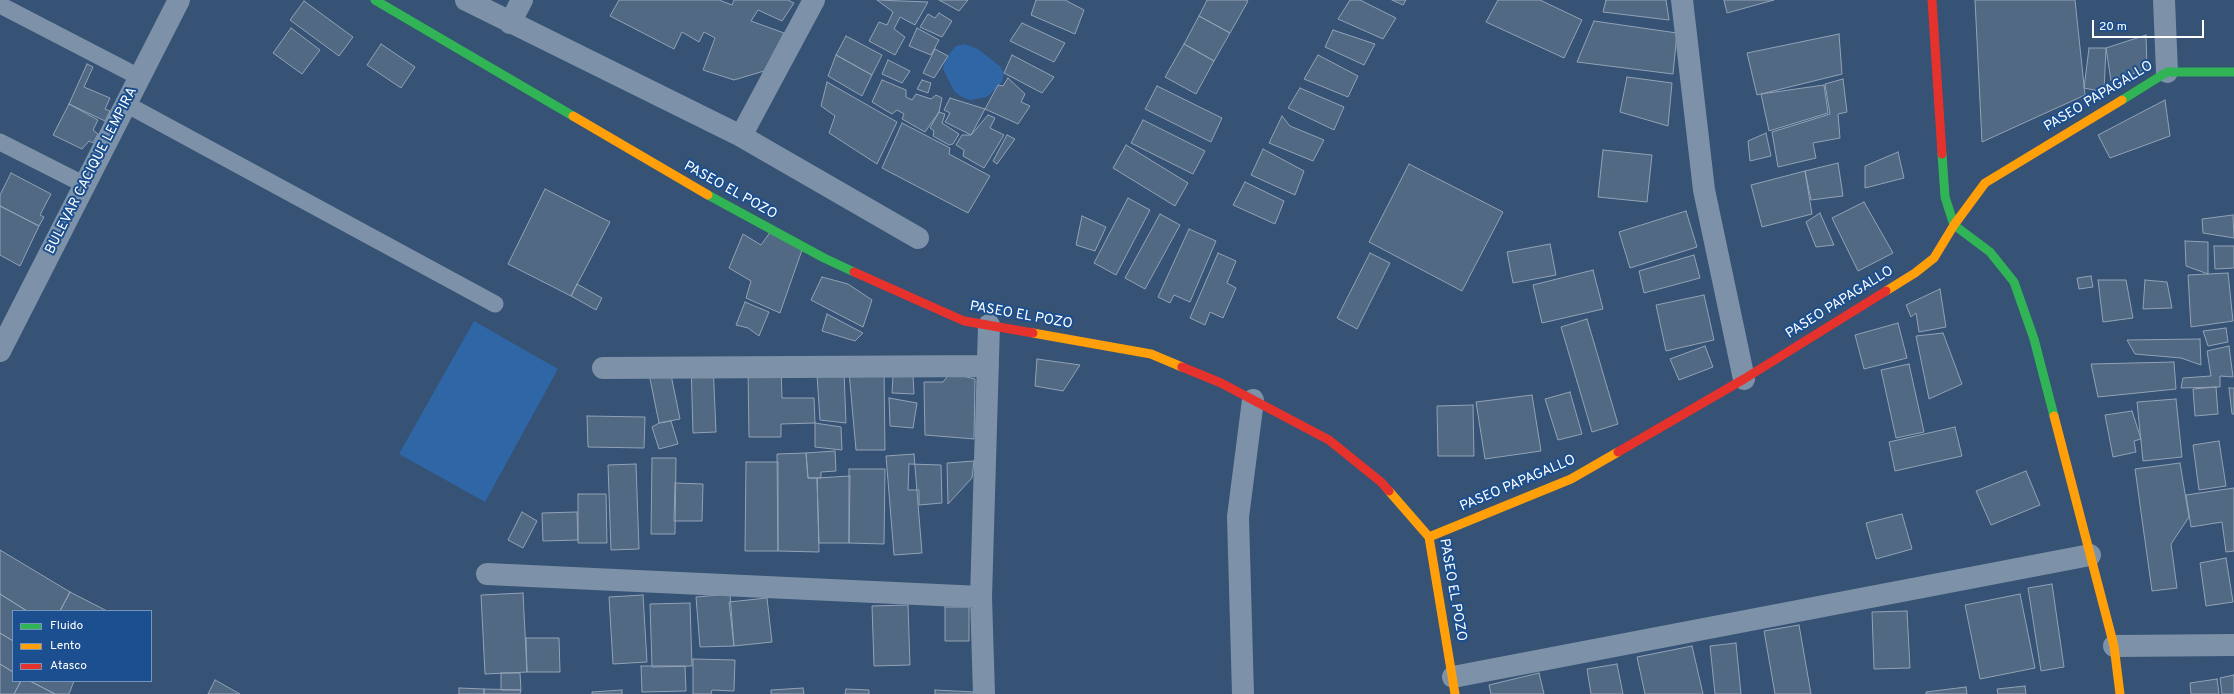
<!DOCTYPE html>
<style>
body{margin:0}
#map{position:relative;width:2234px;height:694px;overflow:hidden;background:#365274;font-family:Overpass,sans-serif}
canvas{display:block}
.legend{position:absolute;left:12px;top:610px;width:140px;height:72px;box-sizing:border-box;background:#1b4f8f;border:1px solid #7695bc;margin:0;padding:5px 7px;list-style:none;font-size:12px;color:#fff}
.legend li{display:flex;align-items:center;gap:8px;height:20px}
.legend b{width:20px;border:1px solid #7695bc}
.scale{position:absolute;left:2092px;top:20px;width:112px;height:18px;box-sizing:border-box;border:2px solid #fff;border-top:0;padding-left:5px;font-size:12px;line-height:14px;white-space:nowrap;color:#fff;-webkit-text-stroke:3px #1b4f8f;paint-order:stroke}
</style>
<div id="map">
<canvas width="2234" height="694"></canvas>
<ul class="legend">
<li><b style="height:5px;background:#30b455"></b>Fluido</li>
<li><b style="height:5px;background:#ff9f0a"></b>Lento</li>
<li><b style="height:5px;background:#e5322d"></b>Atasco</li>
</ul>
<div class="scale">20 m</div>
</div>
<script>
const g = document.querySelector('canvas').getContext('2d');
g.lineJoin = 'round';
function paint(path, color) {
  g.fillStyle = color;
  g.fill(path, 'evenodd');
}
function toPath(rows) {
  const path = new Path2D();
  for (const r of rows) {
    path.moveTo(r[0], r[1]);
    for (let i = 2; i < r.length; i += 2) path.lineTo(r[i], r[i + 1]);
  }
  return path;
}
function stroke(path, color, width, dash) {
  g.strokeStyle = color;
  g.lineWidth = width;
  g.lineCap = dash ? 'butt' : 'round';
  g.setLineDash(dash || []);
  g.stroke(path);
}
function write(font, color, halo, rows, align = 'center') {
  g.font = font + ' Overpass,sans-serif';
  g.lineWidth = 4;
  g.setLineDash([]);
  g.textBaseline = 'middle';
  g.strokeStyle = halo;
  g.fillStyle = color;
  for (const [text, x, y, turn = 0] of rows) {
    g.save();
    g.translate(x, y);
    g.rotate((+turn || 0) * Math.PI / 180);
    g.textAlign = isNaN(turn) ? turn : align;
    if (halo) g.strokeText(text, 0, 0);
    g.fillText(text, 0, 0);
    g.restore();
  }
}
paint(toPath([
 [965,44,978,49,1001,67,1004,73,1002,82,987,97,970,100,960,96,954,91,943,69,946,58,956,46],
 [474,321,558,369,485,502,399,454]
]), '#2f66a5');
const building = toPath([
 [619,0,719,0,732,5,734,0,788,0,794,3,782,21,758,10,751,21,784,33,764,71,734,80,703,70,715,38,704,32,699,42,682,32,674,49,610,16,619,0],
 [877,0,928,2,915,25,900,17,894,29,905,37,895,55,869,41,879,22,887,25,893,12,877,0],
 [939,0,968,0,959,11,939,0],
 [1036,0,1065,0,1084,10,1075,34,1031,15,1036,0],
 [1207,0,1246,0,1248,1,1230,33,1199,16,1207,0],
 [1350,0,1360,0,1396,18,1383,39,1338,19,1350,0],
 [1392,0,1406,0,1403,5,1392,0],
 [1498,0,1540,0,1582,20,1564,58,1486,22,1498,0],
 [1606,0,1666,0,1669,20,1603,12,1606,0],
 [1724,0,1774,0,1727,13,1724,0],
 [1975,0,2075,0,2085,95,1982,142,1975,0],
 [304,1,353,37,339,56,290,20,304,1],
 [939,13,952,21,942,37,920,27,928,14,935,18,939,13],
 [1199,16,1230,33,1214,61,1184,44,1199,16],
 [1594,21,1677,33,1673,74,1577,62,1594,21],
 [1022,23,1065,43,1054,62,1010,41,1022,23],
 [291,28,320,50,302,74,273,53,291,28],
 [917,28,939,40,931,55,909,46,917,28],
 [1333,30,1375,44,1364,65,1325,47,1333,30],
 [1839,34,1842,74,1757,95,1747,53,1839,34],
 [2146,35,2147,69,2111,81,2106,48,2146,35],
 [846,36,882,55,872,75,836,55,846,36],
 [381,44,415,67,401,88,367,65,381,44],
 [1184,44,1214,61,1196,94,1165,77,1184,44],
 [2089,48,2106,48,2104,92,2084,88,2089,48],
 [935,49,948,56,934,78,923,73,935,49],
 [836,55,872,75,862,96,828,76,836,55],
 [1012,55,1054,77,1042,93,1004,73,1012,55],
 [1318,55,1358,76,1348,97,1304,79,1318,55],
 [888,60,910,71,902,83,882,74,888,60],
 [87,64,93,67,84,87,110,98,105,109,110,111,105,121,69,104,87,64],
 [1627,77,1672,83,1668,126,1620,112,1627,77],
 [1008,78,1025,94,1021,102,1030,106,1018,124,985,109,998,85,1003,86,1008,78],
 [1843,79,1847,112,1838,114,1840,138,1813,143,1816,158,1778,167,1772,132,1830,114,1825,84,1843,79],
 [882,80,906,90,906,97,912,100,916,94,931,99,936,95,942,98,939,112,925,132,902,119,904,114,897,110,892,114,872,102,882,80],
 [922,80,931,83,928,93,917,89,922,80],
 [827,82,897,122,877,164,829,133,835,116,821,106,827,82],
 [1824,85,1828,113,1769,131,1761,94,1824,85],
 [1157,86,1222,118,1211,142,1145,109,1157,86],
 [1300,88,1344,107,1334,130,1288,108,1300,88],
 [950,98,985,109,971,135,945,122,950,113,944,110,950,98],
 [2165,100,2170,136,2110,158,2098,135,2165,100],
 [69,104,98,120,93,130,98,134,93,143,89,141,82,149,53,135,69,104],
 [939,112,945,114,942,123,959,134,953,144,949,145,933,136,934,131,930,128,939,112],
 [988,115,995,118,990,128,1004,135,984,168,963,156,964,150,956,145,962,135,971,135,988,115],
 [1282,116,1290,126,1324,140,1313,161,1269,143,1282,116],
 [1143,120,1205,151,1193,174,1131,143,1143,120],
 [902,123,950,148,949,154,990,176,968,213,882,168,902,123],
 [1766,133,1771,156,1750,161,1748,141,1766,133],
 [1007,135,1015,139,997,164,993,161,1007,135],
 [1126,145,1188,183,1175,206,1113,168,1126,145],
 [1263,149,1304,171,1295,195,1251,175,1263,149],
 [1603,150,1652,155,1647,202,1598,197,1603,150],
 [1898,152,1904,178,1865,188,1865,166,1898,152],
 [1838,163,1843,196,1811,200,1805,171,1838,163],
 [1409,164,1503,212,1462,291,1369,242,1409,164],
 [1805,171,1812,214,1762,227,1751,185,1805,171],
 [11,173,51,194,40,215,44,217,39,226,0,206,0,195,11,173],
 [1245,182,1284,201,1275,224,1233,205,1245,182],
 [545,189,610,222,571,296,508,264,545,189],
 [1128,198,1150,210,1116,275,1094,263,1128,198],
 [1864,202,1893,253,1858,271,1832,218,1864,202],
 [0,206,39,226,20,266,0,255,0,206],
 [1686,211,1697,247,1630,268,1619,232,1686,211],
 [1820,213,1834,245,1816,247,1806,222,1820,213],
 [1160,214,1180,225,1145,289,1125,278,1160,214],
 [2233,215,2234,238,2203,233,2202,219,2233,215],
 [1082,216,1106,227,1095,251,1076,245,1082,216],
 [1189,229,1216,241,1190,302,1174,295,1170,303,1158,297,1189,229],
 [771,231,802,250,780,313,746,298,751,281,729,268,743,234,761,245,771,231],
 [2185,241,2208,242,2208,274,2186,266,2185,241],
 [1550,244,1556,275,1513,283,1507,252,1550,244],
 [2214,246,2234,246,2234,268,2215,269,2214,246],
 [1218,253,1236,261,1227,283,1236,288,1223,318,1210,312,1205,325,1190,318,1218,253],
 [1370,253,1390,263,1357,329,1337,318,1370,253],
 [1694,255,1700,278,1644,293,1639,271,1694,255],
 [1593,270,1603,309,1542,323,1533,285,1593,270],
 [2228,273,2233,321,2191,327,2188,275,2228,273],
 [2091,276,2093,287,2079,289,2077,278,2091,276],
 [822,277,848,284,872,300,863,327,811,300,822,277],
 [2098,280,2126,280,2133,318,2103,322,2098,280],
 [2145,280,2167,282,2172,308,2143,309,2145,280],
 [577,284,602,298,596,310,571,296,577,284],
 [1940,289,1946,327,1919,332,1916,313,1911,317,1906,305,1940,289],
 [1704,295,1714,340,1666,351,1656,305,1704,295],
 [745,302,769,312,759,336,748,328,736,325,745,302],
 [827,314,863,333,855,341,822,331,827,314],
 [1587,319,1618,424,1592,432,1561,327,1587,319],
 [1898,323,1907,358,1864,369,1855,335,1898,323],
 [2226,328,2228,342,2208,346,2203,331,2226,328],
 [1943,333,1962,384,1929,399,1916,336,1943,333],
 [2200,339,2201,365,2181,358,2135,354,2127,340,2200,339],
 [1705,346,1713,367,1679,380,1670,359,1705,346],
 [2229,346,2233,377,2220,376,2220,387,2181,388,2183,378,2211,376,2207,351,2229,346],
 [1037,359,1080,365,1063,391,1035,386,1037,359],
 [2174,362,2176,389,2098,397,2091,364,2174,362],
 [691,363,713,363,716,432,693,433,691,363],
 [1909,364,1924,432,1896,438,1881,370,1909,364],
 [669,365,680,419,659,423,648,369,669,365],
 [781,367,782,398,814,398,815,423,781,424,781,437,749,437,748,368,781,367],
 [884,370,885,450,856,450,849,372,884,370],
 [844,372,846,423,820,420,817,375,844,372],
 [950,373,975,379,974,439,925,435,924,382,943,382,950,373],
 [913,375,914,394,892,393,893,376,913,375],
 [2216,387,2218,414,2195,416,2193,389,2216,387],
 [2229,388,2234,388,2234,414,2232,414,2229,388],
 [1570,392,1582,434,1558,440,1545,399,1570,392],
 [1532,395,1541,451,1485,459,1476,402,1532,395],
 [889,398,917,403,913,428,890,426,889,398],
 [2176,399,2182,457,2143,461,2137,402,2176,399],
 [1473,405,1474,456,1438,456,1437,406,1473,405],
 [2132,411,2141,439,2134,441,2136,452,2113,457,2105,415,2132,411],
 [587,416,645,417,644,448,588,447,587,416],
 [671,421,678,444,659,449,652,427,659,423,671,421],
 [815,423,841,427,842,450,815,447,815,423],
 [1955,427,1962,456,1895,471,1889,442,1955,427],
 [2219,441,2226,486,2199,490,2193,445,2219,441],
 [835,451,836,471,821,472,821,478,808,478,806,453,835,451],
 [806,453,808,478,817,478,819,552,778,551,777,454,806,453],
 [914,454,922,553,894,555,886,456,914,454],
 [652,458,676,458,675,534,651,534,652,458],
 [974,461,972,478,948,504,947,463,974,461],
 [746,462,778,462,778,551,745,551,746,462],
 [2180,463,2189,517,2171,544,2177,588,2152,591,2135,469,2180,463],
 [636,464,639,549,611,550,608,465,636,464],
 [909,464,941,465,942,503,919,505,919,490,908,490,909,464],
 [849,469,885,469,884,544,849,543,849,469],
 [2026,471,2040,505,1991,525,1976,491,2026,471],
 [850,476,849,543,819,543,817,478,850,476],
 [675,483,703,484,702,521,674,521,675,483],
 [2234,488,2234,551,2226,552,2222,522,2191,527,2186,495,2234,488],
 [578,494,606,494,607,543,578,543,578,494],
 [522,512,537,521,523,548,508,540,522,512],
 [577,512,578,540,543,541,542,513,577,512],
 [1902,514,1912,549,1876,559,1866,523,1902,514],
 [0,550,70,592,60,611,27,611,0,594,0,550],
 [2226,558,2233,602,2206,606,2200,563,2226,558],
 [2052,584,2064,667,2041,671,2028,588,2052,584],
 [70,592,107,611,60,611,70,592],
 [523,593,527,672,485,674,481,595,523,593],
 [0,594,27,611,13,611,13,641,0,633,0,594],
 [730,594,734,646,700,647,696,597,730,594],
 [2020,594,2035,668,1980,679,1965,605,2020,594],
 [643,595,647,662,613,664,609,597,643,595],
 [767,598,772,642,734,646,729,602,767,598],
 [690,603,692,666,652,667,650,604,690,603],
 [908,605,910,665,874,666,872,606,908,605],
 [945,607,969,607,969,641,945,641,945,607],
 [1907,611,1910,668,1874,669,1872,612,1907,611],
 [1799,625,1811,694,1775,694,1764,631,1799,625],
 [0,633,13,641,13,672,0,664,0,633],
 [526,638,559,638,560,672,527,672,526,638],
 [1736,643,1741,694,1715,694,1710,646,1736,643],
 [1692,646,1703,694,1645,694,1637,657,1692,646],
 [693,659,735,660,734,691,712,690,711,694,693,694,693,659],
 [0,664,13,672,13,681,21,681,14,694,0,694,0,664],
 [1617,664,1623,694,1591,694,1587,669,1617,664],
 [641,666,685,666,686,691,642,692,641,666],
 [501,673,520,673,521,690,501,690,501,673],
 [1539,673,1544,694,1491,694,1489,685,1539,673],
 [2234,675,2234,694,2222,694,2220,678,2234,675],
 [2217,679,2219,694,2191,694,2190,683,2217,679],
 [215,680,240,694,208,694,215,680],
 [21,681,30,681,55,694,14,694,21,681],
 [30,681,74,681,69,694,55,694,30,681],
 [2025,686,2026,694,1998,694,1997,689,2025,686],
 [1966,687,1967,694,1926,694,1926,692,1966,687],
 [459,688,484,689,484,694,459,694,459,688],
 [803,688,804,694,771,694,771,690,803,688],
 [484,689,521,690,520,694,484,694,484,689],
 [846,689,869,690,869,694,845,694,846,689],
 [622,690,622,694,592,694,592,692,622,690],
 [935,690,975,692,975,694,935,694,935,690]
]);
paint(building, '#526984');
stroke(building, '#92a2b6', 1);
stroke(toPath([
 [0,5,139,77],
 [126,104,495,304],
 [0,142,85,185]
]), '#7d92a8', 17);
stroke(toPath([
 [466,0,741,136,918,238],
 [1682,0,1704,190,1744,379],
 [2164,0,2167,72],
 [510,23,522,0],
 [741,136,814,0],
 [0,351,179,0],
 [603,368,988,366],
 [487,574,981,597],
 [2114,646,2234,645],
 [1453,677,2090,555],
 [984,694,981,597,989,325],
 [1243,694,1238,517,1253,400]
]), '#7d92a8', 22);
stroke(toPath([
 [375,0,573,116],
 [2122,100,2167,72,2234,72],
 [1942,154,1945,197,1954,225,1990,252,2014,282,2034,339,2054,416],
 [708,195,824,258,854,272]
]), '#30b455', 9);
stroke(toPath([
 [573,116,708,195],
 [1886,291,1915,273,1934,258,1954,225,1985,183,2122,100],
 [1033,333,1151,354,1182,367],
 [2054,416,2114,646,2120,694],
 [1389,491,1429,537,1455,694],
 [1429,537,1571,479,1618,452]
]), '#ff9f0a', 9);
stroke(toPath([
 [1932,0,1942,154],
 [854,272,964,321,1033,333],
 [1182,367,1221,383,1329,440,1381,482,1389,491],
 [1618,452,1744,379,1886,291]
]), '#e5322d', 9);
write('14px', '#fff', '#1b4f8f', [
 ["PASEO PAPAGALLO",2099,97,-31],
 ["BULEVAR CACIQUE LEMPIRA",92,171,-63],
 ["PASEO EL POZO",730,191,29],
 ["PASEO PAPAGALLO",1840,303,-32],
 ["PASEO EL POZO",1021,316,10],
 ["PASEO PAPAGALLO",1518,484,-23],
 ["PASEO EL POZO",1452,590,80]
]);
</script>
